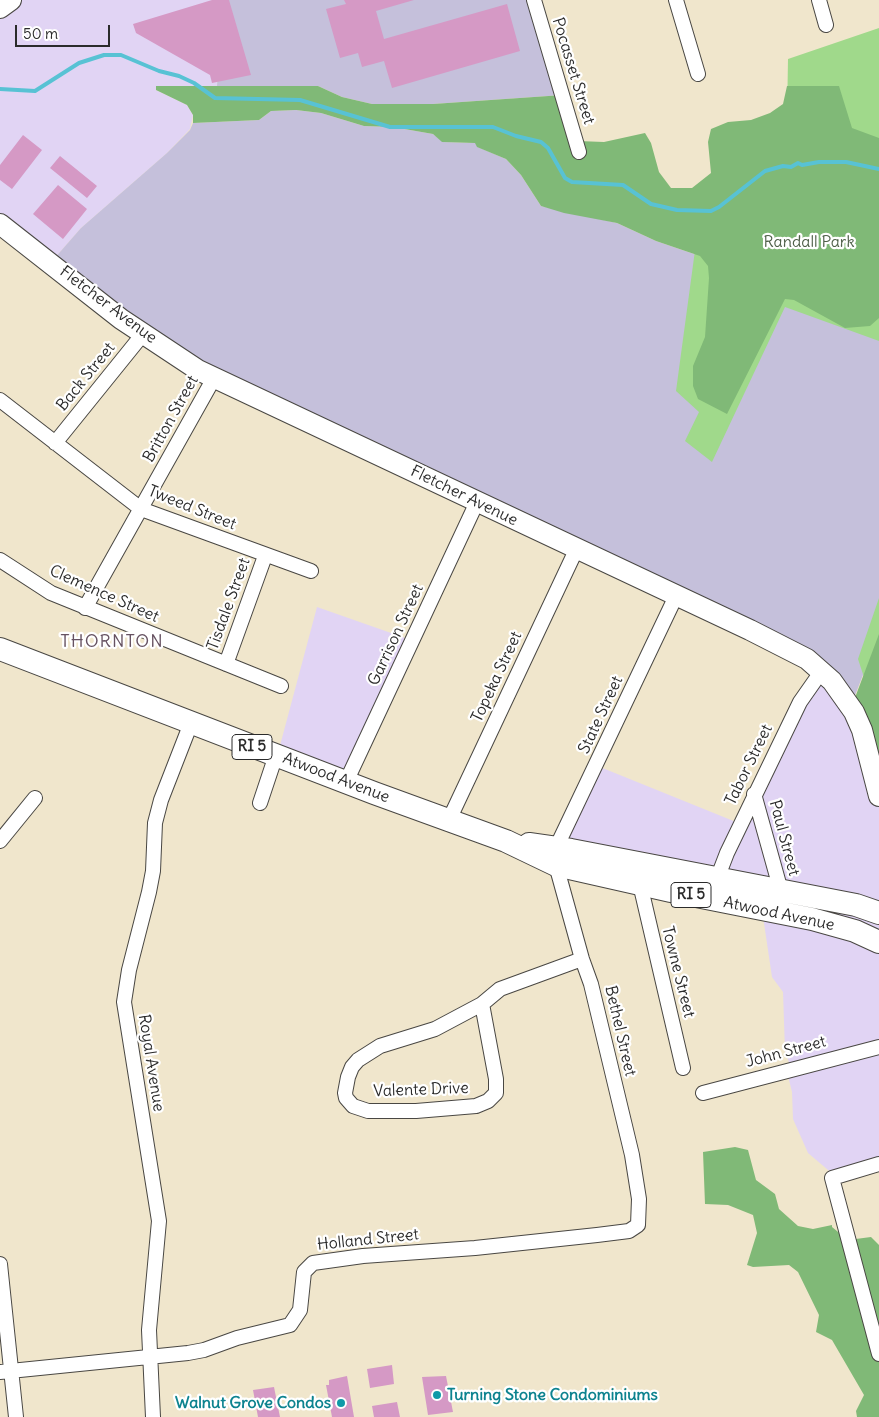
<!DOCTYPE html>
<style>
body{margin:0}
#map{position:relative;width:879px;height:1417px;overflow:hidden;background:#f0e6cc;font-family:Delius,sans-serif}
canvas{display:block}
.scale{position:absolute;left:15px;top:25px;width:95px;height:22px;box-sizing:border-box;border:2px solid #2b2b2b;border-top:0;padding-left:6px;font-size:15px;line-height:18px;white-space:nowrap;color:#2b2b2b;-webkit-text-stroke:4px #fff;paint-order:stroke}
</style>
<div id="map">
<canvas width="879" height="1417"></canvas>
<div class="scale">50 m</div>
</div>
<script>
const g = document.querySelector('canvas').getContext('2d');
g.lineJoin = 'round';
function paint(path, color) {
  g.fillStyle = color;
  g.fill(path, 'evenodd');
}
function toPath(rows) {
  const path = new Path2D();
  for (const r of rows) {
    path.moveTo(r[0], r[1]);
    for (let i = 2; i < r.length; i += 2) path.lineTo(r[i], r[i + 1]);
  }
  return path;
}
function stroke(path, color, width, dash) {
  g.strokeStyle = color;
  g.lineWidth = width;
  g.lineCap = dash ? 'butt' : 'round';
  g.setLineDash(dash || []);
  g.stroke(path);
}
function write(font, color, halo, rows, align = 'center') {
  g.font = font + ' Delius,sans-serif';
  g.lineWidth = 4.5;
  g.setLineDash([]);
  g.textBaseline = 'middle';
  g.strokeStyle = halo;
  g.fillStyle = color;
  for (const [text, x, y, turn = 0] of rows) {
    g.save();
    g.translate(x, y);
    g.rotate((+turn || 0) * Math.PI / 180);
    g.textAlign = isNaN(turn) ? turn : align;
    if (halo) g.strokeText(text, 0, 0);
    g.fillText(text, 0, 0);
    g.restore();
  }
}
paint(toPath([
 [0,0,223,0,217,86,156,86,156,90,187,105,193,115,190,129,167,153,81,228,53,260,0,222],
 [317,607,411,640,347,781,278,753],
 [826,674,879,790,879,1164,834,1175,808,1153,793,1119,792,1092,788,1076,792,1071,785,1051,783,992,772,977,761,903,559,841,600,767,736,822,801,698]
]), '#e1d4f4');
paint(toPath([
 [223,0,535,0,563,95,433,104,372,104,342,97,318,86,217,86],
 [296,110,321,113,364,126,393,127,433,134,443,142,476,143,478,147,506,159,521,175,541,206,617,223,656,241,700,256,785,299,879,318,879,634,852,703,826,674,199,369,53,260,81,228,167,153,190,130,193,123,259,120,271,111]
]), '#c5c0db');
paint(toPath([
 [879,28,879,341,785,307,712,462,685,441,699,412,676,391,698,228,786,177,788,59],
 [879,598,879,723,858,659]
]), '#a0d98b');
paint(toPath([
 [156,86,318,86,342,97,372,104,433,104,563,95,578,141,604,142,645,133,651,143,659,172,671,188,692,188,711,173,708,142,711,129,728,122,751,120,770,113,783,104,787,86,839,86,852,128,879,138,879,318,870,326,845,328,794,300,785,299,727,414,698,399,693,386,693,366,705,337,709,278,708,266,700,256,656,241,617,223,564,213,541,206,521,175,506,159,477,147,475,143,442,142,433,134,393,127,364,126,321,113,296,110,271,111,259,120,193,123,193,115,187,105,156,90],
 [879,634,879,790,853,703],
 [735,1147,748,1150,756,1180,775,1194,779,1209,798,1226,813,1229,832,1225,832,1227,848,1240,871,1237,879,1245,879,1325,877,1326,879,1343,879,1417,857,1417,856,1411,864,1395,832,1340,816,1332,819,1315,798,1272,789,1265,753,1267,747,1265,757,1233,753,1215,728,1205,705,1204,703,1152]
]), '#80b977');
stroke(toPath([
 [0,89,35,91,79,63,104,55,121,55,159,71,179,76,194,83,215,98,300,100,390,127,493,127,516,136,541,142,548,148,565,178,572,182,623,185,651,204,677,210,711,211,719,207,765,171,783,166,791,167,798,163,802,165,819,162,846,162,879,169]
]), '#58c2d4', 4);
paint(toPath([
 [212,0,229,0,251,75,212,83,210,75,136,33,133,24],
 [344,0,414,0,376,11,384,39,507,4,520,51,392,88,384,61,362,67,358,53,340,58,326,9,346,4],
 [23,135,42,150,12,189,0,180,0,165],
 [60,156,97,186,87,198,50,168],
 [58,185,87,209,63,239,33,214],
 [392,1365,394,1384,370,1388,367,1369],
 [347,1376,354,1417,332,1417,326,1385,329,1385,329,1380],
 [446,1376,453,1412,428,1415,422,1377],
 [274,1387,280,1417,258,1417,253,1390],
 [397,1402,400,1417,374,1417,372,1406]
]), '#d599c5');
const street = toPath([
 [534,0,579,152],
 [676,0,698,74],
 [819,0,826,25],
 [0,400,141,509,311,571],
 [55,443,143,334],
 [0,560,51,593,281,686],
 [85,608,214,378],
 [226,664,265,556],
 [346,782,477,502],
 [754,794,781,891],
 [260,803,276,755],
 [449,820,577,548],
 [0,841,35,798],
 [717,879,727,853,800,702,821,672],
 [640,884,683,1068],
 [482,1004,496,1079,496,1093,488,1101,476,1106,416,1111,368,1111,353,1106,346,1098,345,1093,348,1077,352,1067,358,1060,380,1046,435,1029,482,1004,500,989,582,959],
 [703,1093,879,1047],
 [879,1164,832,1178,879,1354],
 [0,1264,16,1417],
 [0,1372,188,1353,204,1350,237,1338,290,1325,300,1310,304,1272,313,1263,363,1256,475,1248,597,1235,629,1231,638,1225,639,1199,632,1155,591,984,582,959,556,865,556,848,676,596],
 [153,1417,149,1330,159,1221,124,1002,129,970,149,892,153,871,155,823,161,800,191,723]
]);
const secondary = toPath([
 [0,8,11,0],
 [0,224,121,319,198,370,750,630,807,659,832,681,854,712,862,730,879,796]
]);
const primary = toPath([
 [0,649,374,793,506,841,556,865,671,891,812,919,855,931,879,942],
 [529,844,571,850,856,905,879,913]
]);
stroke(street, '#494743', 16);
stroke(secondary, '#494743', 22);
stroke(primary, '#494743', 24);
stroke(street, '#fff', 14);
stroke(secondary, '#fff', 20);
stroke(primary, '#fff', 22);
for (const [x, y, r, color] of [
 [437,1395,5,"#0f9aa8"],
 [341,1403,5,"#0f9aa8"]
]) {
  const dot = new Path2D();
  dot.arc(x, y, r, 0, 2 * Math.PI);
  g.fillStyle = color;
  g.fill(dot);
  stroke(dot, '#fff', 2);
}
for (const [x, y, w] of [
 [252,747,40],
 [691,895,40]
]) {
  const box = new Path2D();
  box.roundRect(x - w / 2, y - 12.5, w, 25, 4);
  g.fillStyle = '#fff';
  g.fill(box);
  stroke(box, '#2b2b2b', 1);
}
write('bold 15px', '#2b2b2b', null, [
 ["RI 5",252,747],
 ["RI 5",691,895]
]);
write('16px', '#2b2b2b', '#fff', [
 ["Pocasset Street",573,71,73],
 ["Fletcher Avenue",108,305,37],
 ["Back Street",86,377,-51],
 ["Britton Street",171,419,-61],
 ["Fletcher Avenue",464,496,26],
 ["Tweed Street",192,508,22],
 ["Clemence Street",104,594,24],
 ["Tisdale Street",229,604,-70],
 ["Garrison Street",396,635,-65],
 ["Topeka Street",497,677,-65],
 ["State Street",601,715,-65],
 ["Tabor Street",749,765,-64],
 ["Atwood Avenue",336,778,21],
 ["Paul Street",784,838,75],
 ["Atwood Avenue",779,914,12],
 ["Towne Street",678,972,76],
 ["Bethel Street",620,1031,77],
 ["John Street",786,1052,-15],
 ["Royal Avenue",151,1063,81],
 ["Valente Drive",421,1090,-2],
 ["Holland Street",368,1240,-6]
]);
write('16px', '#4e5f48', '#fff', [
 ["Randall Park",809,242]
]);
write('bold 16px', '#0d838f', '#fff', [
 ["Turning Stone Condominiums",447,1395],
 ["Walnut Grove Condos",331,1403,"right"]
], 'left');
g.letterSpacing = '1px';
write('18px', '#665261', '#fff', [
 ["THORNTON",112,642]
]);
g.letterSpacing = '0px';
</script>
